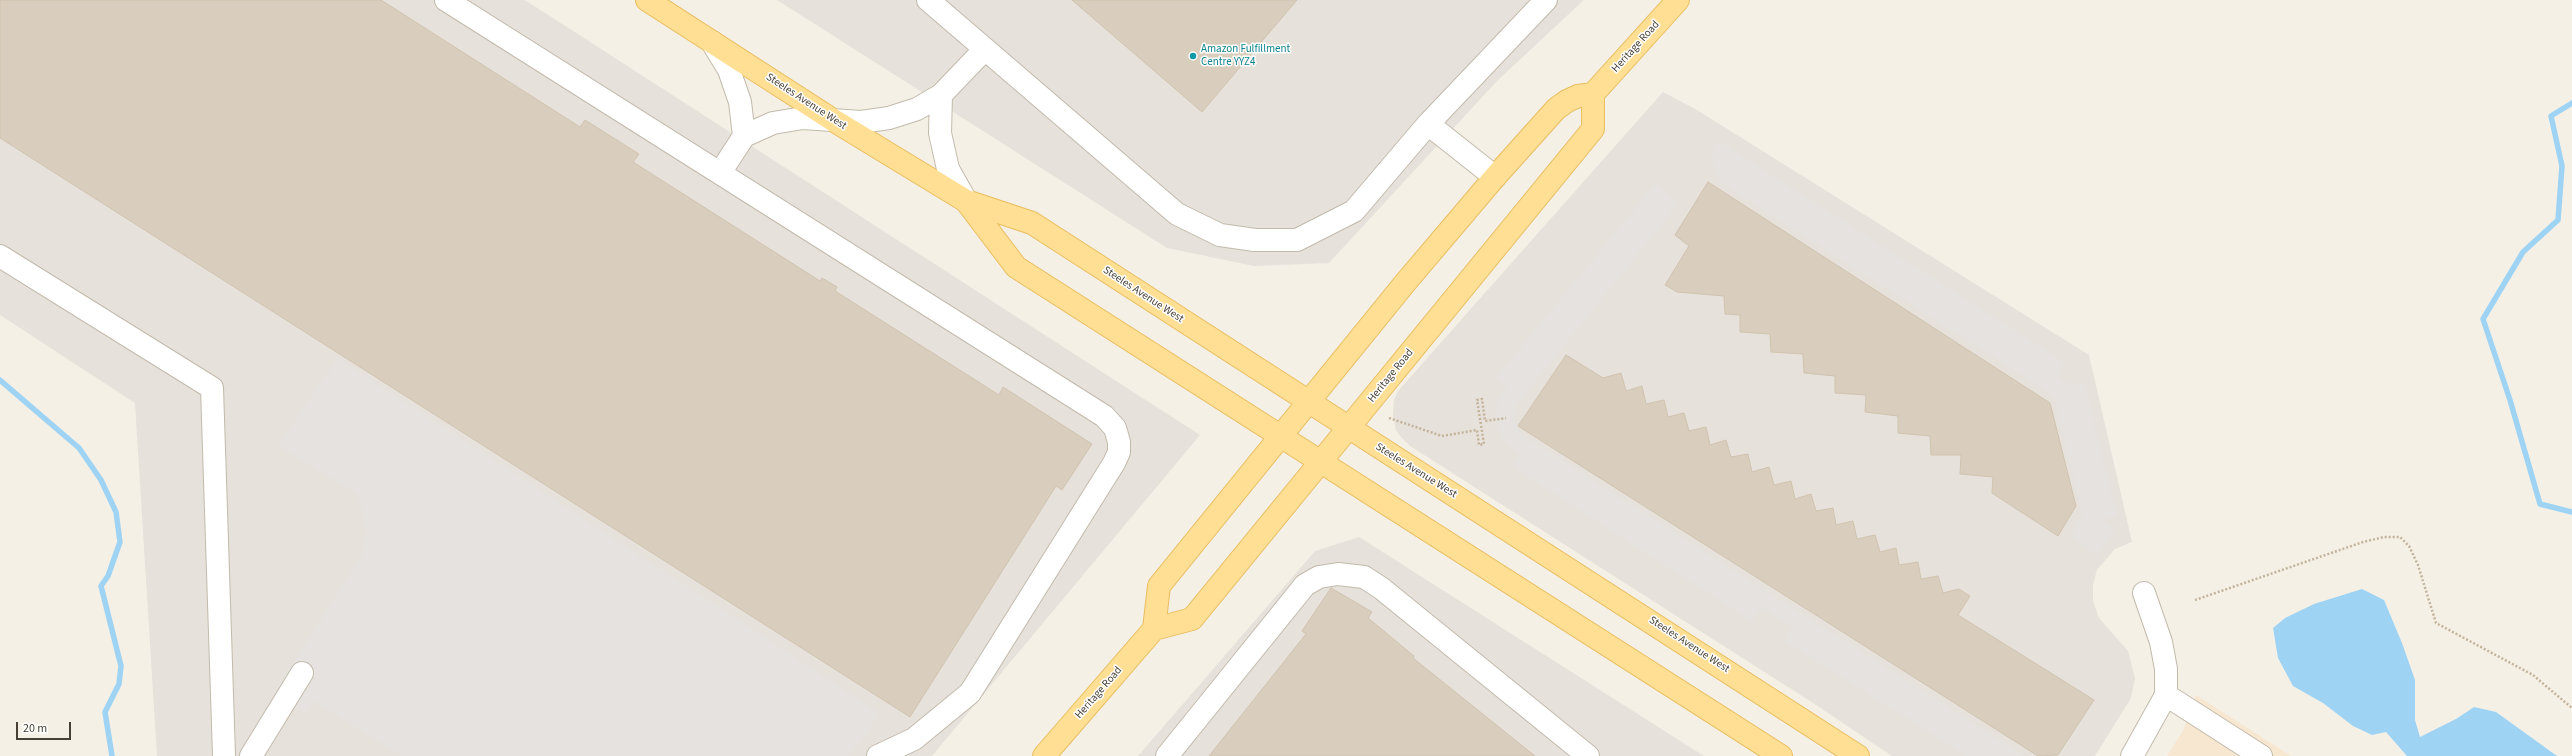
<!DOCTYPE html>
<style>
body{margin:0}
#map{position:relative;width:2572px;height:756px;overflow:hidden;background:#f4f0e6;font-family:"Source Sans 3",sans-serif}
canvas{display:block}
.scale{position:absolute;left:16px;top:722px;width:55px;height:18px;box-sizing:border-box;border:2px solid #474035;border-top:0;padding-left:5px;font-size:12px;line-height:14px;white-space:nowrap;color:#474035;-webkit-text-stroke:3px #fff;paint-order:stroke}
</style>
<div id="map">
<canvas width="2572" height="756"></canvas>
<div class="scale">20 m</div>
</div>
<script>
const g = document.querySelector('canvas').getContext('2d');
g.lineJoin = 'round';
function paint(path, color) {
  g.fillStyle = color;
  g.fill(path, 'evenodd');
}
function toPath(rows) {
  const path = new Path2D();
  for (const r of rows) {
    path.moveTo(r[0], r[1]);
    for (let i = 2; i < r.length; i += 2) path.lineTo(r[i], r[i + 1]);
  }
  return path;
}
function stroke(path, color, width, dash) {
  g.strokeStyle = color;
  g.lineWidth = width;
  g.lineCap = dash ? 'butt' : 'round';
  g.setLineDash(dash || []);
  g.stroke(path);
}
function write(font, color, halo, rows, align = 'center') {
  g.font = font + ' "Source Sans 3",sans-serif';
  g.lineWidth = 3;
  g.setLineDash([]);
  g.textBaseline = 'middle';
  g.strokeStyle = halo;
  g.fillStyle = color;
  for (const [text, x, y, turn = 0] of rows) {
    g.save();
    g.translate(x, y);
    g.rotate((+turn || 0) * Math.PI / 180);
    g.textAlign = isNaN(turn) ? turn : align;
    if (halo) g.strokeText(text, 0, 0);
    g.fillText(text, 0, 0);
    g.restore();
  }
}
paint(toPath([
 [2196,695,2291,756,2167,756,2184,729]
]), '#f7e6d0');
paint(toPath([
 [0,0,525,0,1200,435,932,756,157,756,135,403,0,315],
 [777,0,1584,0,1497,81,1329,263,1254,266,1167,248],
 [1663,92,1697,110,2089,355,2132,542,2115,549,2097,570,2093,585,2093,601,2099,618,2128,651,2135,678,2131,698,2095,756,1892,756,1813,703,1410,446,1401,437,1396,430,1393,415,1394,400,1398,391],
 [1359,537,1704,756,1138,756,1315,551]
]), '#e6e1db');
paint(toPath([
 [1718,141,2064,362,2058,377,2071,385,2084,382,2117,515,2102,520,2115,529,2097,556,2071,536,2082,515,2054,398,2038,385,1719,182,1711,155],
 [1656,183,1678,204,1515,406,1514,422,1522,435,2025,756,1967,756,1785,641,1792,627,1762,608,1752,621,1513,467,1520,455,1504,441,1497,424,1495,406,1507,388,1496,378],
 [338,358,878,712,869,732,848,756,401,756,315,701,306,713,273,695,362,555,367,528,357,494,278,446]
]), '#e5e2df');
paint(toPath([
 [2362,589,2384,600,2402,643,2415,680,2415,720,2420,737,2456,719,2474,707,2496,712,2557,756,2407,756,2386,732,2372,735,2353,726,2323,703,2293,686,2278,658,2273,628,2285,618,2314,604]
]), '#9fd3f4');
stroke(toPath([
 [2572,103,2551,116,2562,166,2558,220,2523,252,2483,319,2510,400,2540,504,2572,512],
 [0,380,79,448,101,480,116,512,120,542,108,576,101,586,121,666,119,684,105,712,112,756]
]), '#9fd3f4', 5.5);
const building = toPath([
 [0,0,381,0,580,127,585,120,639,154,633,162,820,281,822,278,837,287,835,291,999,395,1003,387,1092,444,1062,490,1056,486,910,717,0,138,0,0],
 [1072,0,1297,0,1202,112,1072,0],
 [1708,182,2050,403,2076,506,2058,536,1992,493,1993,477,1960,474,1961,455,1931,455,1930,436,1898,433,1898,416,1865,412,1866,395,1835,393,1835,376,1804,373,1803,354,1771,352,1770,334,1740,332,1740,315,1725,314,1724,296,1677,292,1665,285,1689,246,1675,235,1708,182],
 [1566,355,1603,378,1621,373,1626,391,1642,386,1646,404,1664,400,1668,417,1684,413,1689,431,1706,427,1710,445,1726,440,1731,457,1748,454,1752,472,1769,467,1774,485,1791,481,1795,499,1811,494,1816,511,1833,508,1836,525,1853,521,1857,539,1875,535,1880,552,1896,548,1899,565,1918,562,1921,579,1938,576,1943,593,1959,589,1970,596,1958,615,2094,700,2058,755,2038,756,1518,426,1566,355],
 [1331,588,1372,612,1368,618,1414,656,1413,658,1535,756,1209,756,1306,634,1302,631,1331,588]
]);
paint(building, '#d9cebe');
stroke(building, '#d1c3ae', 1);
const minor = toPath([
 [446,0,1104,416,1115,428,1119,442,1119,452,1114,463,970,693,914,739,878,756],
 [928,0,1177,214,1220,235,1255,240,1297,240,1354,211,1428,124,1546,0],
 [712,42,729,70,740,102,744,136],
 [941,95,940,133,948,169,966,201],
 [1428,124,1495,177],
 [720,173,744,136,773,123,803,118,861,122,889,118,917,109,941,95,985,49],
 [0,256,212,388,224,756],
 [2166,695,2261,756],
 [251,756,302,673],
 [1167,756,1305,585,1319,577,1338,574,1364,577,1381,588,1588,756],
 [2132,756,2166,695,2166,669,2161,642,2144,593]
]);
const major = toPath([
 [647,0,833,120,966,201,1032,223,1858,756],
 [966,201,1016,267,1781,756],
 [1154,629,1159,586,1405,283,1495,177,1556,109,1567,101,1578,96,1593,94,1678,0],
 [1044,756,1154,629,1192,619,1593,129,1593,94]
]);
stroke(minor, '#c3baab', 24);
stroke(major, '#eabd5f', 24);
stroke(toPath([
 [1389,418,1442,436,1477,430,1479,445,1484,444,1477,400,1482,399,1485,421,1506,418],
 [2195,600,2363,542,2384,537,2400,537,2409,546,2418,565,2436,623,2533,675,2572,708]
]), '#c3b399', 2.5, [2, 2]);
stroke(minor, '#fff', 22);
stroke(major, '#ffdf94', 22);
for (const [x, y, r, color] of [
 [1193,56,4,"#0f9aa8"]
]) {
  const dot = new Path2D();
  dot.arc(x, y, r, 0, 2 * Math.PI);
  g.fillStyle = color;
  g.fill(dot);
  stroke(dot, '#fff', 1.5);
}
write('11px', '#474035', '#fff', [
 ["Heritage Road",1636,47,-48],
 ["Steeles Avenue West",806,102,33],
 ["Steeles Avenue West",1143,295,33],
 ["Heritage Road",1391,376,-51],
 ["Steeles Avenue West",1416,471,32],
 ["Steeles Avenue West",1689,645,33],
 ["Heritage Road",1099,693,-49]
]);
write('11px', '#0d838f', '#fff', [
 ["Amazon Fulfillment",1201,50],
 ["Centre YYZ4",1201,63]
], 'left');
</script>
